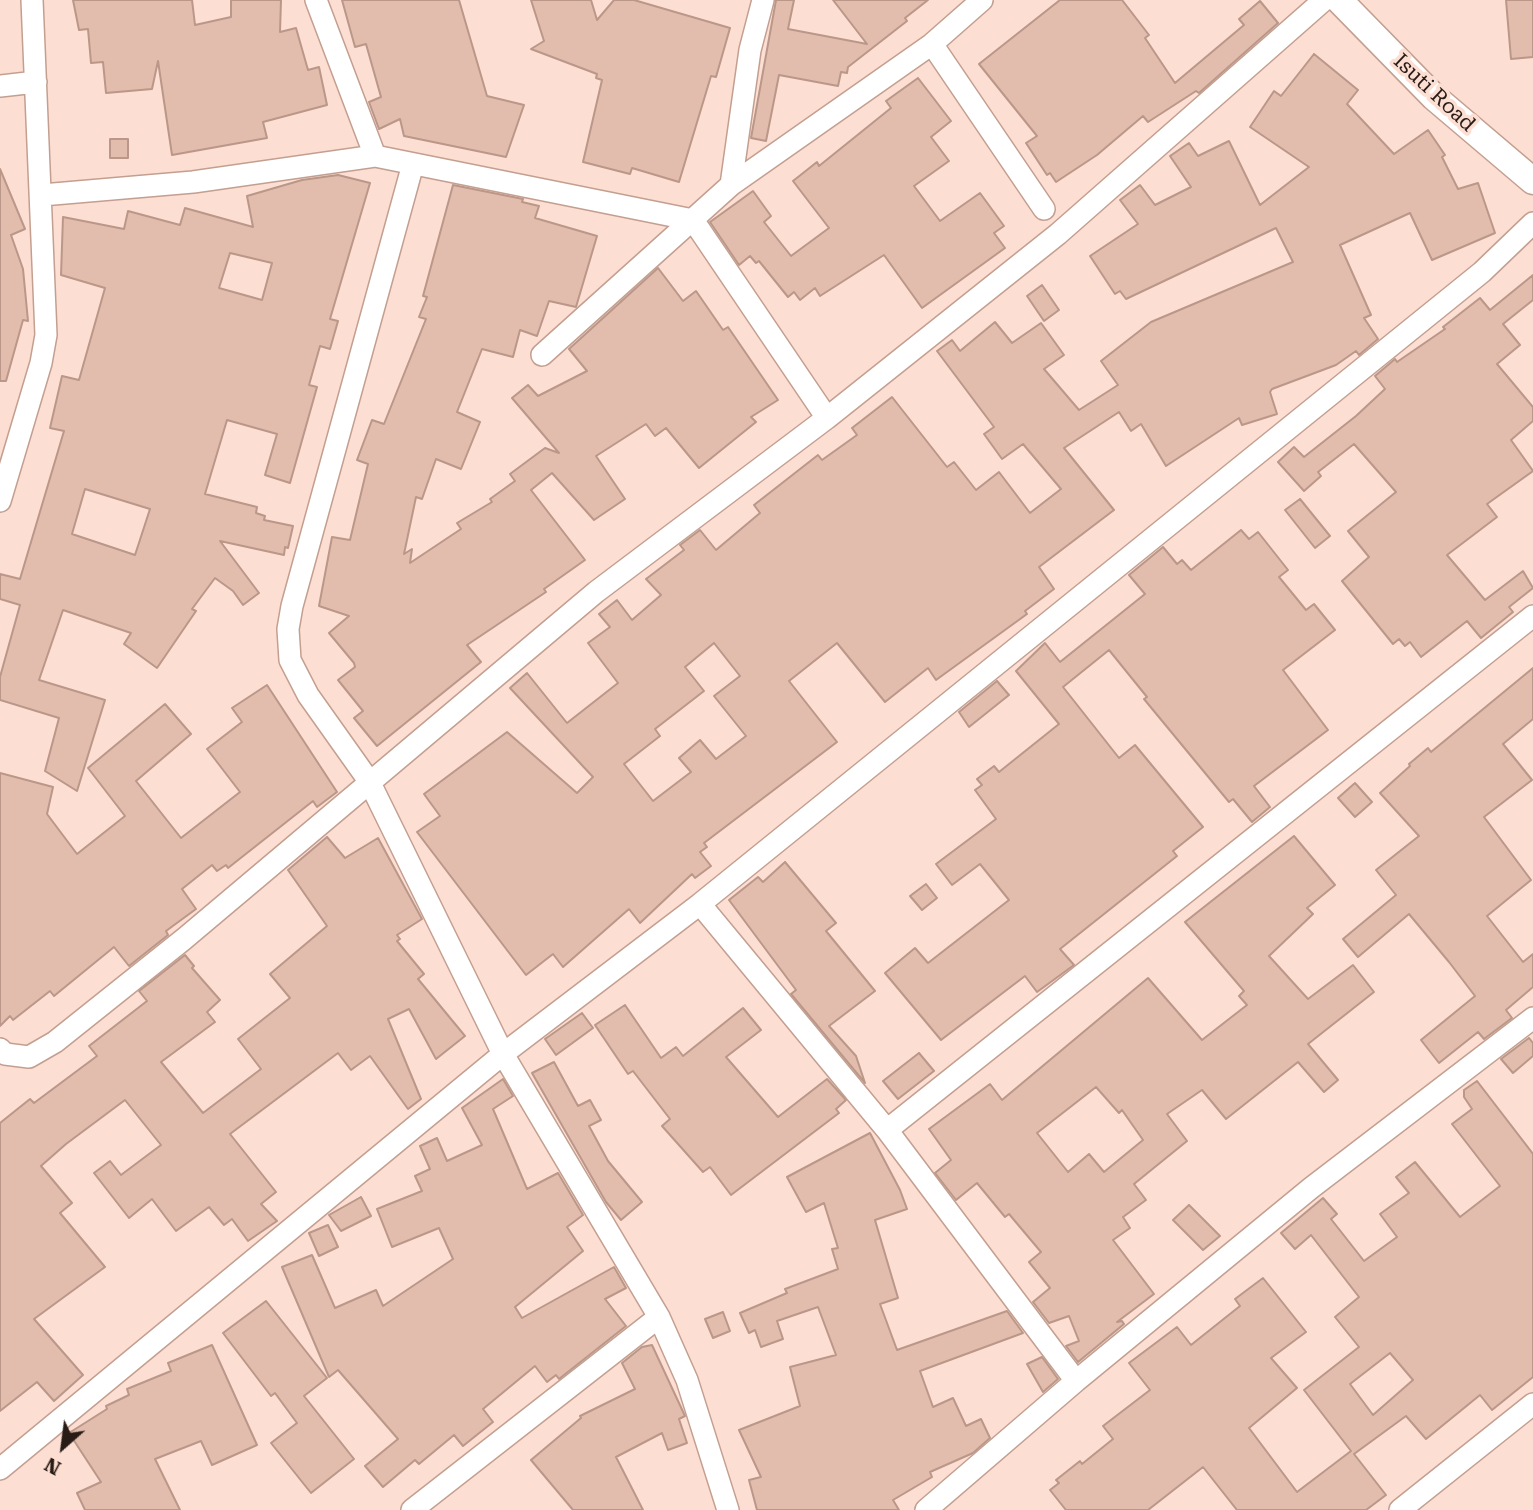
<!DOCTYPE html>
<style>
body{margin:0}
#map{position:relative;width:1533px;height:1510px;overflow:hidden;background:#fdded2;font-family:"Roboto Serif",serif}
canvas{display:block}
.north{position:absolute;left:28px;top:1412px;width:70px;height:70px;-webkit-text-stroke:5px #fdded2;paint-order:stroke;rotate:208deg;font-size:19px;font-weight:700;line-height:28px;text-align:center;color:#291c16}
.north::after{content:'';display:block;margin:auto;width:24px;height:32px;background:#291c16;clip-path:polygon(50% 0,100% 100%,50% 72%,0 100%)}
</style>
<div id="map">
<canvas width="1533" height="1510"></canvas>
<div class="north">N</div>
</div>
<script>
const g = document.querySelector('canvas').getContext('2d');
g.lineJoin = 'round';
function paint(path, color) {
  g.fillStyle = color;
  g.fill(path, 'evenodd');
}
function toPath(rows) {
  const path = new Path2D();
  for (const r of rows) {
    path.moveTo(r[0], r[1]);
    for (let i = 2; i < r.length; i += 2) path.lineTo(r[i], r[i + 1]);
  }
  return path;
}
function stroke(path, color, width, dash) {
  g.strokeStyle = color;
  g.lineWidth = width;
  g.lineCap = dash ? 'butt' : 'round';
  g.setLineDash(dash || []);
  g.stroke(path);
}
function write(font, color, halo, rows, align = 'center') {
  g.font = font + ' "Roboto Serif",serif';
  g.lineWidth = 7;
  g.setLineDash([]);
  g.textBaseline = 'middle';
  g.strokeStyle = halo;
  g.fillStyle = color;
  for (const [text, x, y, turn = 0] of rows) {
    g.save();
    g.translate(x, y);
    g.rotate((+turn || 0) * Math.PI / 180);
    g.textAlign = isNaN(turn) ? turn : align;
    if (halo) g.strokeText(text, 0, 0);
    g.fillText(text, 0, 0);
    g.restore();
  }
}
const building = toPath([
 [73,0,192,0,195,25,231,17,231,0,281,0,280,32,296,28,308,70,319,67,327,105,263,122,267,138,172,155,158,61,152,89,106,93,103,62,91,63,88,29,79,30,73,0],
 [342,0,459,0,487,96,524,105,506,157,404,136,400,119,379,129,369,102,381,97,366,44,355,47,342,0],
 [531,0,591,0,597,20,614,0,634,0,730,28,716,77,711,76,679,182,632,168,630,174,583,162,602,80,596,78,597,74,531,49,544,41,531,0],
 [776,0,794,0,788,29,867,44,833,0,928,0,905,18,907,21,848,67,847,73,841,72,838,86,779,75,766,141,751,138,776,0],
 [1060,0,1122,0,1149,35,1145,38,1175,83,1244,25,1239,19,1260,1,1278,23,1199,93,1196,91,1148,122,1143,116,1097,155,1056,182,1050,173,1047,175,1026,143,1037,136,979,64,1060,0],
 [1506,0,1533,0,1533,57,1511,59,1506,0],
 [1314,54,1358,90,1347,104,1394,154,1428,130,1445,155,1442,157,1458,189,1478,183,1495,233,1432,260,1410,213,1340,245,1371,315,1364,318,1378,339,1359,355,1356,351,1336,365,1272,389,1270,392,1277,414,1242,425,1239,418,1166,466,1141,424,1131,431,1119,412,1064,448,1114,510,1039,567,1054,589,1025,611,1027,614,936,680,928,668,885,702,837,643,789,681,837,742,704,843,707,847,700,852,711,866,695,878,692,874,640,923,629,909,563,967,553,954,526,975,417,832,440,816,424,794,507,732,577,793,593,777,510,688,527,673,567,723,618,683,588,643,610,627,599,614,617,600,632,620,661,595,646,579,684,550,680,545,700,530,716,550,760,513,754,505,818,455,822,460,857,435,852,428,892,397,947,467,954,462,976,490,999,472,1030,513,1061,489,1023,444,1002,459,984,434,994,427,937,351,952,340,960,351,995,322,1012,343,1041,323,1064,355,1044,369,1079,410,1118,385,1101,361,1151,322,1293,262,1276,228,1126,299,1120,291,1115,294,1090,256,1138,224,1120,200,1140,185,1155,205,1191,187,1170,156,1189,143,1198,156,1229,141,1260,205,1309,167,1250,127,1274,91,1281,96,1314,54],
 [714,643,740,676,714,696,746,736,716,759,700,740,679,758,691,772,653,801,624,764,660,736,655,729,704,691,685,667,714,643],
 [918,78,951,121,931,137,949,161,914,186,940,221,980,193,1004,226,994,233,1005,248,922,308,884,255,820,296,815,288,800,300,794,292,788,297,759,261,756,263,750,256,739,265,710,222,753,191,771,216,764,222,791,256,829,228,793,181,817,162,819,166,891,108,886,101,918,78],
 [110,139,128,139,128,158,110,158,110,139],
 [0,169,25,229,11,235,23,269,28,321,23,320,6,381,0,381,0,169],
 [338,175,370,183,330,319,338,321,330,349,320,346,309,385,317,387,290,483,265,475,277,434,227,420,205,494,257,507,256,513,265,516,264,520,293,526,288,548,285,547,284,555,220,541,259,593,243,605,233,591,215,578,192,609,196,611,157,668,124,644,131,633,63,610,39,680,105,700,77,791,45,771,59,718,0,700,0,677,20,605,0,599,0,574,20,579,64,431,50,428,62,376,79,380,105,288,61,275,63,217,124,229,128,211,180,225,185,208,253,227,247,196,302,180,338,175],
 [230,253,272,263,262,300,219,288,230,253],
 [85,489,150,509,135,555,72,534,85,489],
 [453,185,523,199,522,202,539,206,535,218,597,236,576,307,549,301,537,336,520,330,513,357,482,349,457,412,480,422,461,469,436,459,422,499,416,497,404,554,412,549,410,563,461,529,457,523,492,502,490,499,515,481,510,474,545,448,559,453,512,398,528,385,538,396,587,371,569,349,658,268,683,301,696,291,723,330,728,327,778,400,751,417,756,422,699,468,666,428,655,436,646,424,596,456,625,499,594,520,552,473,531,490,585,560,544,589,546,592,467,645,481,662,377,746,354,718,363,711,338,680,355,667,354,663,329,633,349,616,319,606,332,537,350,540,368,464,357,460,372,420,384,424,426,319,419,317,427,297,423,296,453,185],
 [1533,275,1533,300,1503,324,1520,345,1497,364,1533,407,1533,421,1511,440,1533,471,1487,504,1497,517,1447,555,1485,600,1523,571,1533,588,1509,607,1513,612,1481,638,1467,621,1421,657,1410,642,1405,646,1399,639,1393,644,1342,581,1369,557,1348,531,1396,492,1354,444,1318,472,1321,476,1304,491,1278,462,1294,447,1304,457,1356,416,1385,389,1375,376,1395,359,1397,362,1445,329,1443,327,1480,298,1490,310,1533,275],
 [1042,285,1059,310,1044,321,1027,296,1042,285],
 [1300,499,1330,536,1315,548,1285,510,1300,499],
 [1241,530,1249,539,1258,532,1288,570,1279,577,1306,610,1314,604,1335,630,1283,670,1328,730,1254,786,1270,807,1252,822,1233,799,1229,802,1144,699,1147,697,1109,650,1063,687,1119,758,1135,745,1203,827,1173,851,1177,856,1060,949,1074,965,1037,992,1025,976,941,1040,885,973,915,948,928,963,1009,900,980,864,952,885,936,864,996,819,975,790,982,785,977,779,994,766,999,772,1059,724,1016,671,1045,643,1060,662,1145,594,1129,575,1163,547,1177,564,1182,560,1191,570,1241,530],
 [1533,668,1533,719,1503,744,1532,780,1484,817,1531,880,1487,916,1523,962,1533,954,1533,987,1506,1010,1512,1018,1484,1039,1478,1032,1439,1063,1421,1040,1475,996,1449,962,1409,914,1358,957,1343,939,1396,895,1376,870,1419,836,1380,793,1410,766,1409,764,1428,748,1431,752,1533,668],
 [997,681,1009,695,969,727,959,712,997,681],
 [267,685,337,792,317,807,313,801,228,868,226,865,217,871,212,865,182,889,196,909,166,931,168,935,129,966,114,947,54,996,50,991,13,1020,10,1016,0,1026,0,773,53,787,47,814,77,854,125,816,88,768,165,704,191,734,136,781,181,838,240,792,207,749,242,722,232,708,267,685],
 [1355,783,1372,802,1355,817,1338,798,1355,783],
 [1294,836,1335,885,1307,908,1313,914,1269,956,1308,999,1353,965,1374,992,1308,1044,1338,1080,1324,1092,1298,1062,1226,1119,1202,1090,1167,1114,1187,1141,1134,1184,1146,1200,1123,1217,1130,1228,1113,1240,1154,1294,1117,1322,1122,1321,1124,1324,1078,1362,1066,1346,1079,1341,1069,1316,1049,1323,1033,1302,1050,1288,1029,1262,1041,1252,1009,1214,1005,1217,977,1183,956,1200,935,1173,951,1160,929,1129,990,1084,1002,1100,1148,978,1202,1040,1247,1005,1239,996,1244,991,1185,922,1294,836],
 [1096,1087,1119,1113,1122,1110,1143,1140,1104,1172,1089,1154,1068,1172,1037,1133,1096,1087],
 [327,837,345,858,378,838,422,919,397,935,400,939,397,941,424,974,418,979,465,1036,436,1059,409,1009,388,1019,421,1099,408,1109,370,1056,351,1070,338,1053,230,1134,276,1192,261,1204,277,1221,248,1241,232,1219,224,1225,209,1207,176,1231,152,1199,129,1218,94,1173,110,1161,121,1175,161,1145,125,1100,66,1144,41,1166,72,1203,60,1213,105,1267,34,1319,83,1375,54,1401,37,1382,0,1411,0,1123,30,1099,34,1103,97,1056,89,1046,147,1001,139,991,185,955,194,966,192,968,220,1000,207,1012,215,1022,161,1062,203,1113,261,1069,238,1039,290,998,270,974,327,926,288,870,327,837],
 [785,862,836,923,826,931,875,991,829,1026,856,1056,865,1083,791,994,796,990,729,900,758,877,763,882,785,862],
 [926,884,937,898,922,910,910,896,926,884],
 [625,1005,661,1058,676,1047,683,1056,743,1008,761,1030,726,1057,778,1117,827,1079,846,1100,836,1109,839,1113,731,1195,710,1167,703,1172,662,1126,670,1119,633,1071,628,1074,595,1025,625,1005],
 [582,1013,593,1028,556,1055,545,1039,582,1013],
 [1529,1038,1533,1043,1533,1056,1513,1073,1501,1059,1529,1038],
 [919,1053,934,1071,898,1099,883,1081,919,1053],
 [554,1062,578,1106,590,1100,601,1120,589,1126,608,1161,642,1202,621,1220,606,1202,532,1073,554,1062],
 [503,1079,513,1096,493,1109,527,1189,558,1173,583,1215,567,1227,583,1251,515,1307,522,1318,614,1267,626,1288,605,1299,626,1326,559,1379,556,1375,547,1382,535,1366,483,1409,493,1422,463,1446,454,1435,419,1464,415,1460,383,1487,365,1466,398,1439,338,1370,329,1377,282,1267,312,1255,335,1308,376,1290,383,1306,453,1259,439,1228,392,1247,377,1209,422,1191,415,1176,430,1169,420,1146,437,1138,447,1161,482,1145,462,1108,503,1079],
 [1477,1081,1533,1154,1533,1377,1492,1410,1480,1395,1426,1439,1406,1416,1354,1454,1386,1495,1366,1510,1237,1510,1203,1467,1148,1510,1066,1510,1050,1490,1059,1483,1056,1480,1080,1461,1082,1464,1113,1439,1103,1426,1150,1390,1129,1363,1177,1327,1191,1345,1240,1306,1235,1299,1263,1278,1306,1332,1271,1358,1297,1388,1249,1428,1297,1492,1351,1451,1304,1390,1359,1347,1335,1317,1359,1297,1311,1235,1295,1249,1281,1233,1323,1198,1337,1214,1331,1219,1364,1261,1397,1237,1380,1214,1409,1193,1396,1177,1415,1162,1460,1217,1500,1186,1452,1124,1472,1109,1464,1097,1464,1090,1477,1081],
 [1390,1353,1413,1380,1373,1415,1350,1384,1390,1353],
 [870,1133,900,1190,907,1209,875,1220,898,1298,880,1304,897,1350,1007,1311,1023,1333,920,1371,933,1407,953,1398,966,1426,981,1419,990,1438,973,1453,930,1472,932,1477,893,1500,899,1510,757,1510,749,1480,761,1477,739,1430,800,1406,790,1367,836,1355,818,1307,777,1321,783,1339,761,1347,755,1330,749,1333,740,1313,787,1293,785,1289,838,1269,832,1249,838,1248,824,1203,806,1212,787,1177,870,1133],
 [361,1197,371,1216,341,1231,329,1215,361,1197],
 [1189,1205,1220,1236,1203,1250,1173,1220,1189,1205],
 [328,1225,338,1247,319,1256,309,1233,328,1225],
 [266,1301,327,1378,304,1396,354,1459,311,1493,271,1443,297,1423,275,1393,271,1396,223,1333,266,1301],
 [723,1312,730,1331,713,1338,705,1319,723,1312],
 [212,1345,257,1445,212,1465,201,1441,155,1459,180,1510,85,1510,77,1493,101,1482,69,1433,107,1409,106,1406,129,1395,127,1389,171,1371,168,1363,212,1345],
 [652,1345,685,1416,679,1419,687,1443,668,1450,662,1433,616,1457,643,1510,573,1510,531,1460,581,1418,580,1416,635,1389,622,1363,642,1347,652,1345],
 [1042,1357,1058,1379,1043,1392,1027,1364,1042,1357]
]);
paint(building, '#e2bdad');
stroke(building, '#ba9788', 2);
const minor = toPath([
 [316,0,375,156],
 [932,44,1044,209],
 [0,86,36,82],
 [413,164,292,606,288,629,290,660,308,695,369,781,503,1054,659,1317,687,1380,728,1510],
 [731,185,750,50,763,0],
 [42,195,193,182,375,156,693,220,827,418],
 [542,355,731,185,932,44,982,0],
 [0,501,41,363,46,335,32,0],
 [700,904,887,1130,1076,1381],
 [0,1049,5,1054,29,1057,55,1042,184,939,596,592,827,418,1058,234,1324,0],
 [887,1130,1533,616],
 [0,1469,503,1054,700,904,1482,272,1533,223],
 [412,1510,659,1317],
 [926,1510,1076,1381,1311,1188,1533,1018],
 [1400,1510,1533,1404]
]);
const tertiary = toPath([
 [1339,0,1434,97,1533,181]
]);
stroke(minor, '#c39f90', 24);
stroke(tertiary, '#c39f90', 29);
stroke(minor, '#fff', 21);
stroke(tertiary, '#fff', 26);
write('21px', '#291c16', '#fdded2', [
 ["Isuti Road",1434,93,43]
]);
</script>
